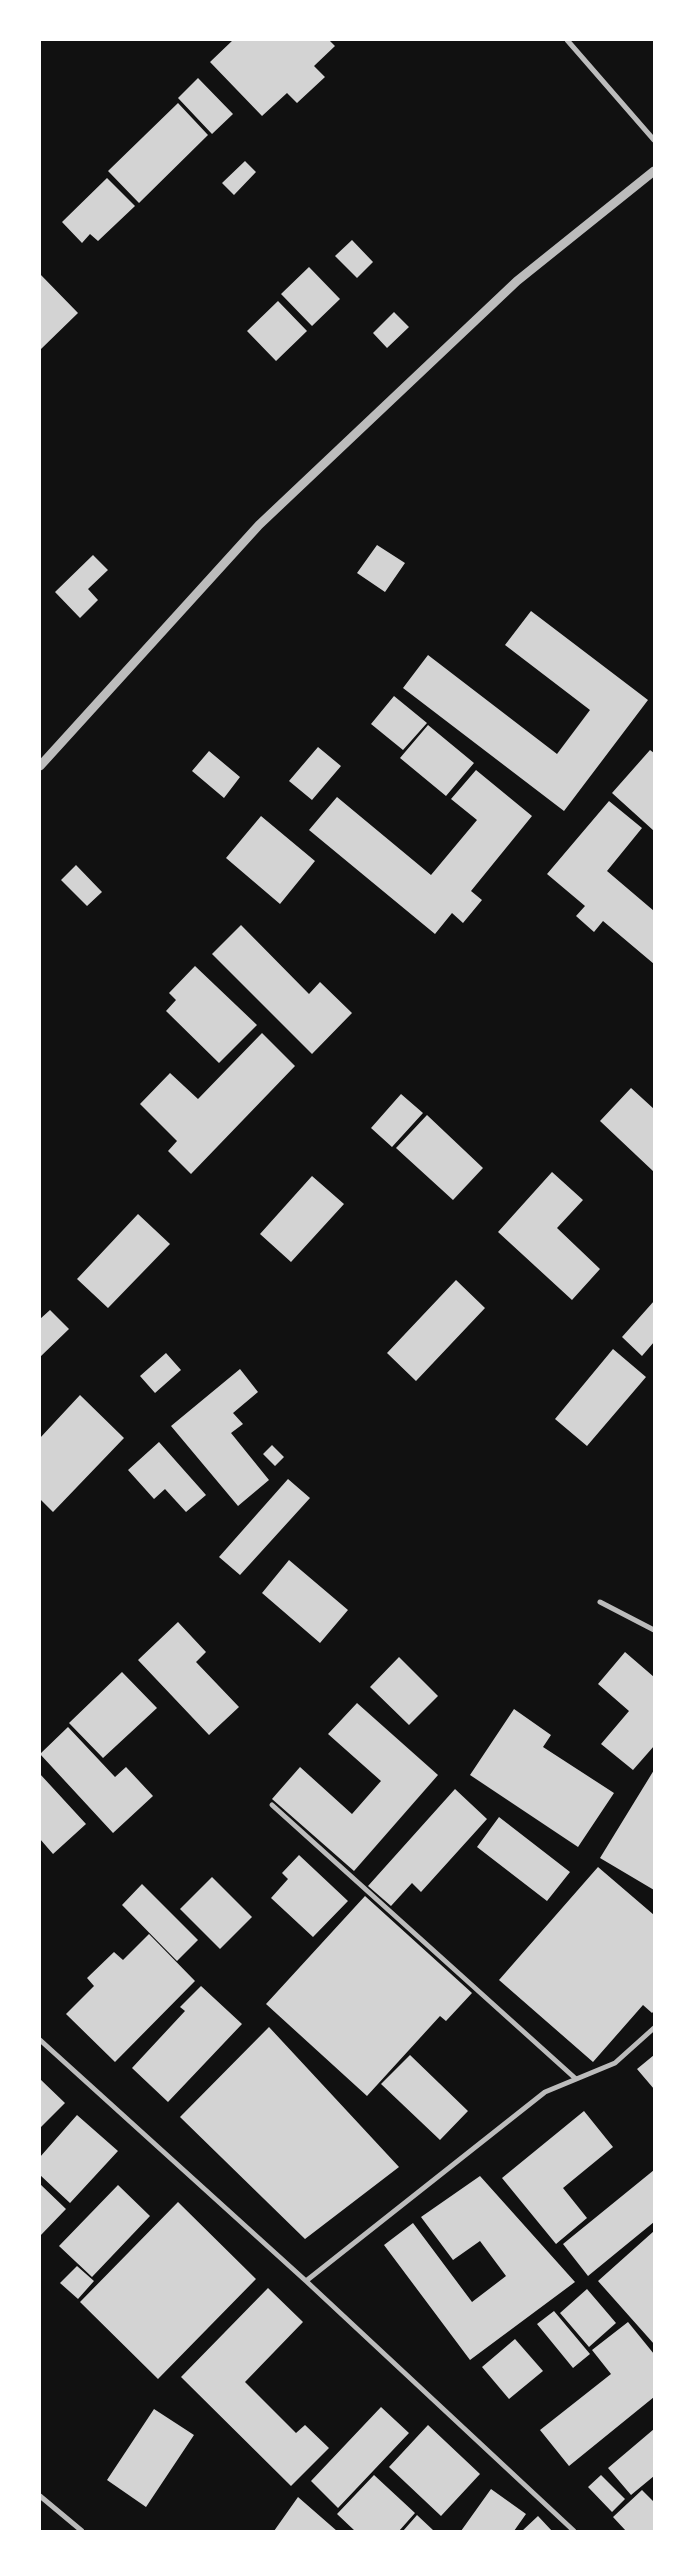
<!DOCTYPE html>
<style>
body{margin:0}
#map{position:relative;width:694px;height:2571px;overflow:hidden;background:#111;font-family:"Archivo Narrow",sans-serif}
canvas{display:block}
.frame{position:absolute;inset:0;border:41px solid #fff;pointer-events:none}
</style>
<div id="map">
<canvas width="694" height="2571"></canvas>
<div class="frame"></div>
</div>
<script>
const g = document.querySelector('canvas').getContext('2d');
g.lineJoin = 'round';
function paint(path, color) {
  g.fillStyle = color;
  g.fill(path, 'evenodd');
}
function toPath(rows) {
  const path = new Path2D();
  for (const r of rows) {
    path.moveTo(r[0], r[1]);
    for (let i = 2; i < r.length; i += 2) path.lineTo(r[i], r[i + 1]);
  }
  return path;
}
function stroke(path, color, width, dash) {
  g.strokeStyle = color;
  g.lineWidth = width;
  g.lineCap = dash ? 'butt' : 'round';
  g.setLineDash(dash || []);
  g.stroke(path);
}
paint(toPath([
 [233,40,329,40,335,46,314,66,325,77,297,103,287,93,262,116,210,62],
 [198,78,233,114,212,134,178,98],
 [178,103,208,135,139,203,108,171],
 [245,161,256,172,234,195,222,183],
 [107,178,135,206,98,241,90,234,82,243,62,222],
 [352,240,373,262,357,278,335,256],
 [309,267,340,299,312,326,281,294],
 [40,274,78,313,40,350],
 [278,301,307,331,276,361,247,331],
 [394,312,409,327,387,348,373,333],
 [377,545,405,563,385,592,357,573],
 [93,555,108,570,88,589,98,600,80,618,55,592],
 [531,611,648,700,564,811,403,688,428,655,557,754,590,710,505,645],
 [394,696,427,723,403,750,371,724],
 [428,725,474,763,446,796,400,758],
 [318,747,341,766,312,800,289,781],
 [650,750,654,753,654,831,612,793],
 [209,751,240,777,224,798,192,771],
 [476,770,532,816,471,891,482,900,463,923,452,913,435,934,309,830,337,797,431,875,477,820,451,799],
 [609,801,642,828,607,871,654,911,654,964,603,921,594,932,576,916,585,906,547,874],
 [261,816,315,861,280,904,226,858],
 [76,865,102,892,87,906,61,880],
 [241,925,309,994,320,982,352,1013,312,1054,212,954],
 [195,966,257,1025,219,1063,166,1011,176,1000,169,993],
 [262,1033,295,1066,191,1174,168,1151,177,1141,140,1104,170,1073,198,1099],
 [631,1088,654,1109,654,1172,600,1121],
 [401,1094,423,1113,392,1147,371,1128],
 [427,1115,483,1168,453,1200,396,1148],
 [552,1172,583,1200,557,1228,600,1269,572,1300,498,1232],
 [312,1176,344,1204,291,1262,260,1234],
 [138,1214,170,1244,108,1308,77,1279],
 [456,1280,485,1308,416,1381,387,1353],
 [654,1301,654,1342,642,1356,622,1337],
 [50,1310,69,1329,40,1357,40,1319],
 [613,1349,646,1377,587,1446,555,1419],
 [166,1353,181,1370,155,1393,140,1376],
 [240,1369,258,1392,233,1413,243,1424,231,1433,269,1480,238,1506,171,1426],
 [80,1395,124,1438,53,1512,40,1499,40,1438],
 [159,1442,206,1495,186,1512,165,1489,154,1499,128,1470],
 [272,1445,284,1457,275,1466,263,1454],
 [288,1479,310,1498,240,1575,219,1557],
 [289,1560,348,1610,320,1643,262,1593],
 [178,1622,206,1652,196,1662,239,1707,209,1735,138,1660],
 [625,1652,654,1677,654,1746,633,1770,601,1744,629,1711,598,1684],
 [399,1657,438,1696,409,1725,370,1687],
 [122,1672,157,1708,103,1758,69,1723],
 [357,1703,438,1775,354,1871,272,1799,300,1767,352,1814,381,1781,328,1734],
 [514,1709,551,1735,543,1747,614,1793,578,1847,470,1775],
 [68,1727,115,1777,126,1767,153,1796,113,1833,40,1754],
 [654,1770,654,1890,600,1858],
 [40,1774,86,1824,53,1854,40,1839],
 [455,1789,487,1819,421,1892,412,1883,391,1906,368,1886],
 [499,1817,570,1872,547,1901,477,1847],
 [299,1855,348,1901,313,1937,271,1898,288,1879,282,1873],
 [598,1867,654,1915,654,2011,652,2013,643,2005,593,2062,499,1980],
 [212,1877,252,1917,220,1949,180,1909],
 [142,1884,198,1940,177,1961,122,1905],
 [365,1896,472,1993,446,2021,440,2016,367,2096,266,2004],
 [149,1934,195,1981,115,2062,66,2014,94,1986,87,1978,114,1952,123,1960],
 [201,1986,242,2024,168,2102,132,2068,185,2011,180,2007],
 [269,2027,399,2167,305,2239,180,2117],
 [410,2055,468,2111,440,2140,381,2084],
 [654,2055,654,2089,637,2069],
 [40,2079,65,2103,40,2128],
 [584,2111,613,2147,563,2188,587,2218,556,2244,502,2178],
 [77,2115,118,2151,70,2203,40,2175,40,2157],
 [654,2170,654,2222,588,2276,563,2244],
 [480,2176,575,2282,470,2360,384,2245,413,2223,472,2302,506,2276,480,2241,453,2260,421,2217],
 [40,2184,66,2209,40,2236],
 [118,2185,150,2216,92,2277,59,2246],
 [178,2202,256,2279,158,2379,80,2302],
 [654,2231,654,2344,598,2281],
 [77,2266,94,2281,78,2299,60,2283],
 [268,2288,303,2322,245,2382,296,2433,305,2425,329,2448,291,2486,181,2377],
 [587,2289,616,2323,589,2347,560,2313],
 [554,2311,590,2354,573,2368,537,2324],
 [628,2322,654,2354,654,2397,569,2466,540,2430,611,2374,592,2350],
 [515,2339,543,2371,509,2399,482,2367],
 [381,2407,409,2433,338,2508,311,2481],
 [154,2409,194,2435,146,2507,107,2480],
 [428,2425,480,2474,441,2516,389,2467],
 [654,2429,654,2476,631,2495,608,2468],
 [374,2475,415,2513,399,2531,355,2531,337,2514],
 [601,2475,625,2499,612,2512,588,2487],
 [491,2489,526,2514,514,2531,461,2531],
 [642,2490,654,2502,654,2531,626,2531,613,2517],
 [298,2497,337,2531,274,2531],
 [417,2515,434,2531,403,2531],
 [538,2516,552,2531,522,2531]
]), '#d3d3d3');
stroke(toPath([
 [567,40,654,140],
 [600,1602,654,1630],
 [272,1805,576,2079],
 [40,2040,306,2281,574,2531],
 [306,2281,545,2092,615,2063,654,2028],
 [40,2496,82,2531]
]), '#bcbcbc', 5);
stroke(toPath([
 [40,766,259,525,517,281,654,171]
]), '#bcbcbc', 9);
</script>
